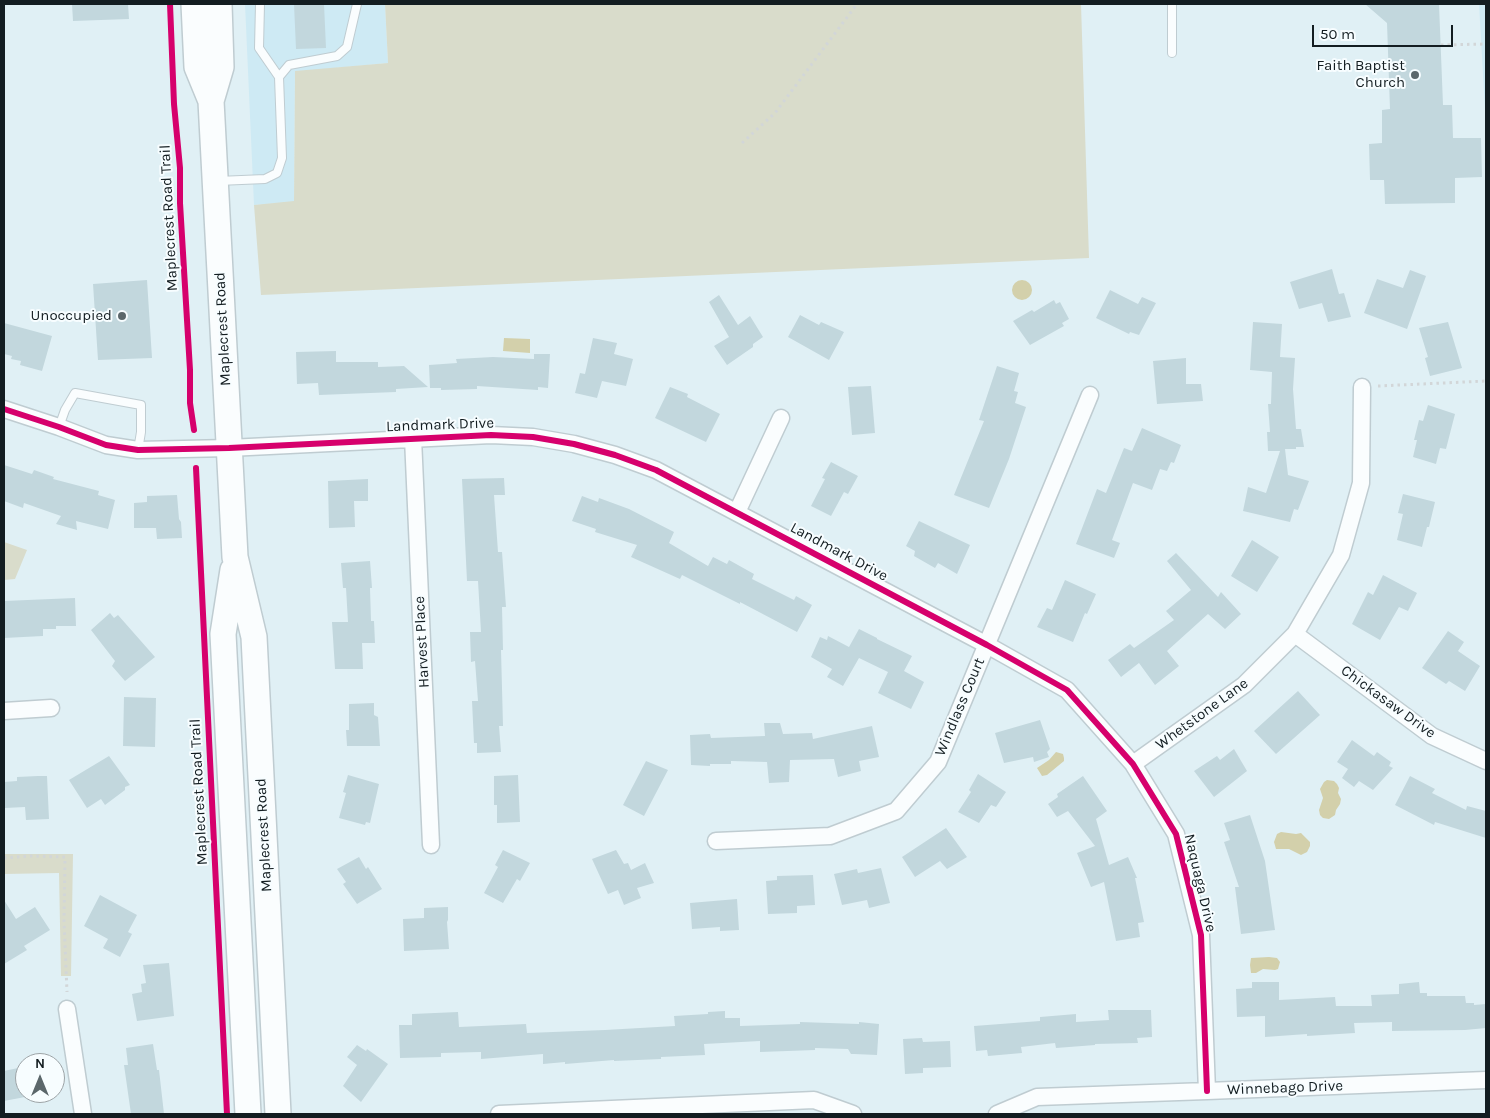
<!DOCTYPE html>
<style>
body{margin:0}
#map{position:relative;width:1490px;height:1118px;overflow:hidden;background:#e0f0f5;font-family:Karla,sans-serif}
canvas{display:block}
.frame{position:absolute;inset:0;border:5px solid #131d21;pointer-events:none}
.north{position:absolute;left:15px;top:1053px;width:50px;height:50px;box-sizing:border-box;background:#f7fdff;border:1px solid #9ca3a6;border-radius:50%;rotate:0deg;font-size:14px;font-weight:700;line-height:20px;text-align:center;color:#131d21}
.north::after{content:'';display:block;margin:auto;width:18px;height:22px;background:#5b676b;clip-path:polygon(50% 0,100% 100%,50% 72%,0 100%)}
.scale{position:absolute;left:1312px;top:25px;width:141px;height:22px;box-sizing:border-box;border:2px solid #131d21;border-top:0;padding-left:6px;font-size:15px;line-height:18px;white-space:nowrap;color:#131d21;-webkit-text-stroke:4px #f7fdff;paint-order:stroke}
</style>
<div id="map">
<canvas width="1490" height="1118"></canvas>
<div class="frame"></div>
<div class="north">N</div>
<div class="scale">50 m</div>
</div>
<script>
const g = document.querySelector('canvas').getContext('2d');
g.lineJoin = 'round';
function paint(path, color) {
  g.fillStyle = color;
  g.fill(path, 'evenodd');
}
function toPath(rows) {
  const path = new Path2D();
  for (const r of rows) {
    if (r.length === 3) {
      path.moveTo(r[0] + r[2], r[1]);
      path.arc(r[0], r[1], r[2], 0, 2 * Math.PI);
      continue;
    }
    path.moveTo(r[0], r[1]);
    for (let i = 2; i < r.length; i += 2) path.lineTo(r[i], r[i + 1]);
  }
  return path;
}
function stroke(path, color, width, dash) {
  g.strokeStyle = color;
  g.lineWidth = width;
  g.lineCap = dash ? 'butt' : 'round';
  g.setLineDash(dash || []);
  g.stroke(path);
}
function write(font, color, halo, rows, align = 'center') {
  g.font = font + ' Karla,sans-serif';
  g.lineWidth = 4;
  g.setLineDash([]);
  g.textBaseline = 'middle';
  g.strokeStyle = halo;
  g.fillStyle = color;
  for (const [text, x, y, turn = 0] of rows) {
    g.save();
    g.translate(x, y);
    g.rotate((+turn || 0) * Math.PI / 180);
    g.textAlign = isNaN(turn) ? turn : align;
    if (halo) g.strokeText(text, 0, 0);
    g.fillText(text, 0, 0);
    g.restore();
  }
}
paint(toPath([
 [245,4,385,4,388,63,295,72,294,202,254,205],
 [1479,4,1486,4,1486,127]
]), '#ceeaf4');
paint(toPath([
 [385,4,1081,4,1089,258,261,295,254,205,294,201,295,71,388,63],
 [4,542,27,550,15,579,4,580],
 [4,854,73,854,71,976,61,976,59,873,4,874]
]), '#d9dccb');
paint(toPath([
 [1022,290,10],
 [504,338,530,339,530,353,503,351],
 [1056,752,1063,754,1064,758,1064,761,1047,775,1042,776,1037,768,1049,760],
 [1327,780,1334,781,1337,784,1339,788,1338,793,1341,799,1340,804,1336,810,1335,815,1329,819,1323,818,1320,815,1319,810,1323,798,1320,789,1324,782],
 [1281,832,1296,834,1301,833,1310,842,1310,846,1307,852,1301,855,1289,849,1276,849,1274,842,1277,834],
 [1269,957,1277,958,1280,962,1278,969,1275,970,1263,969,1256,973,1251,973,1250,965,1251,958]
]), '#d3d0ab');
paint(toPath([
 [72,4,128,4,129,19,73,21],
 [294,4,324,4,326,48,296,49],
 [1365,4,1439,4,1443,105,1452,105,1453,138,1481,138,1482,177,1455,178,1455,203,1385,204,1384,180,1370,180,1369,144,1382,143,1382,110,1390,109,1387,23],
 [1332,269,1339,294,1344,293,1351,317,1328,322,1322,303,1299,309,1290,282],
 [1410,270,1426,276,1407,329,1364,313,1377,279,1403,288],
 [147,280,152,358,98,360,93,284],
 [1110,290,1138,304,1142,297,1156,303,1139,335,1130,332,1129,334,1096,318],
 [719,295,738,325,750,316,763,337,753,344,753,347,727,365,714,346,729,337,709,302],
 [1054,300,1056,304,1060,302,1069,319,1062,323,1064,326,1030,345,1013,321,1032,310,1034,312],
 [800,315,819,325,821,322,844,332,829,360,788,337],
 [1253,322,1282,324,1280,357,1295,358,1293,389,1296,429,1301,429,1304,447,1296,447,1296,449,1285,449,1288,475,1309,481,1298,510,1294,509,1290,522,1243,511,1248,487,1266,493,1280,451,1268,451,1267,432,1270,432,1268,404,1271,404,1272,372,1250,370],
 [1448,322,1462,368,1430,376,1425,358,1428,357,1419,328],
 [4,323,52,336,42,371,20,365,21,361,11,359,12,356,4,354],
 [593,338,617,343,614,354,633,359,626,386,602,381,597,398,575,393,580,373,585,374],
 [336,351,336,362,378,362,378,367,404,366,428,387,396,389,396,392,319,395,318,383,297,384,296,352],
 [534,354,550,354,548,388,538,387,538,390,477,386,477,389,441,390,441,388,430,388,429,365,457,363,456,359,493,357,534,359],
 [1186,358,1186,384,1201,384,1203,401,1157,404,1153,361],
 [997,366,1019,373,1014,391,1018,392,1015,403,1026,407,1009,459,989,508,954,495,984,421,979,420],
 [871,386,875,433,852,435,848,387],
 [670,387,688,394,687,397,720,414,706,442,655,418],
 [1428,405,1455,414,1446,449,1440,448,1436,464,1413,457,1417,440,1414,440,1419,420,1423,421],
 [1142,428,1181,445,1174,463,1171,462,1167,471,1160,469,1152,490,1133,483,1112,540,1120,543,1114,558,1076,544,1097,489,1106,493,1124,448,1132,451],
 [831,462,858,476,848,494,844,492,831,516,811,506,825,479,822,478],
 [4,465,32,474,34,470,54,477,53,479,99,491,98,495,115,500,108,529,76,521,77,530,56,524,61,516,24,503,23,508,4,501],
 [504,478,505,495,494,495,498,552,502,552,506,607,502,607,503,650,501,650,503,726,499,726,501,752,477,753,477,743,474,743,472,701,478,701,475,661,471,662,470,632,481,632,478,581,467,581,462,479],
 [368,479,368,501,354,501,355,527,329,528,328,481],
 [1403,494,1435,502,1429,527,1427,527,1422,547,1397,540,1403,514,1398,513],
 [177,495,179,519,181,522,182,538,157,539,156,528,134,528,134,503,147,502,147,496],
 [582,496,598,502,599,498,629,509,674,532,669,543,708,566,713,557,727,564,729,560,754,574,752,579,794,600,796,596,812,605,797,632,740,602,740,604,682,575,680,579,631,557,637,545,595,532,596,529,572,521],
 [919,521,970,545,957,574,938,563,935,568,914,556,915,551,906,546],
 [1252,540,1279,557,1257,592,1231,576],
 [1176,553,1218,597,1221,592,1241,614,1225,629,1208,614,1167,651,1179,666,1155,685,1139,663,1121,677,1108,660,1130,644,1134,648,1174,620,1166,611,1191,590,1167,561],
 [370,561,372,588,370,588,371,621,374,621,375,643,362,643,363,669,335,669,332,622,348,622,346,588,343,588,341,563],
 [1383,575,1417,593,1408,611,1399,607,1380,640,1352,624,1368,592,1373,595],
 [1065,580,1096,594,1087,614,1085,613,1073,642,1037,627,1047,608,1052,610],
 [75,598,76,626,56,626,56,629,43,629,43,636,4,638,4,601],
 [110,613,114,618,118,615,155,657,125,681,112,666,115,661,91,630],
 [859,629,877,638,877,639,912,656,904,671,924,682,911,709,878,693,888,672,859,658,843,686,827,677,832,669,811,657,820,637,827,640,828,636,849,647],
 [1448,631,1464,642,1458,651,1480,666,1465,691,1449,681,1446,684,1422,668],
 [1298,691,1320,715,1276,754,1254,731],
 [124,697,156,698,155,747,123,746],
 [374,703,374,715,378,717,380,746,347,746,346,730,349,730,349,704],
 [1040,720,1050,749,1047,752,1049,757,1034,762,1033,757,1004,763,995,733],
 [764,723,780,723,783,734,812,733,813,739,872,726,879,757,859,761,861,771,838,777,834,759,790,760,789,782,769,783,767,762,731,761,731,764,710,764,710,766,691,765,690,735,710,734,711,738,765,736],
 [1352,740,1374,756,1377,752,1391,762,1389,766,1393,768,1373,790,1359,781,1354,787,1342,778,1348,769,1337,762],
 [1234,749,1247,771,1214,797,1194,771,1217,756,1220,760],
 [109,756,130,785,125,787,125,790,105,805,101,799,87,808,69,780],
 [646,761,668,770,644,816,623,805],
 [978,774,1006,792,996,807,991,805,979,823,958,812,971,792,969,790],
 [348,775,379,784,370,823,366,822,365,825,339,818,346,793,343,792],
 [518,775,520,822,497,823,497,805,494,805,494,776],
 [38,776,47,776,49,819,26,820,25,807,5,808,4,782,17,781,17,777],
 [1083,776,1107,811,1096,819,1109,865,1128,857,1137,878,1135,878,1144,922,1138,923,1140,937,1116,941,1104,882,1091,887,1077,853,1095,846,1068,811,1057,817,1048,804,1058,797,1057,794],
 [1410,776,1435,789,1432,793,1466,810,1467,806,1486,811,1486,838,1435,822,1434,825,1395,805],
 [1250,815,1265,861,1275,930,1241,934,1235,887,1239,887,1224,842,1230,840,1224,823],
 [946,828,967,857,947,869,940,861,915,877,902,857],
 [503,850,530,863,520,881,517,879,503,903,484,893,498,867,495,865],
 [616,850,624,864,628,863,631,870,645,863,654,883,637,888,641,898,624,905,618,890,608,894,592,859],
 [359,857,366,869,368,867,382,889,357,904,343,884,346,882,337,869],
 [881,868,890,903,869,908,867,900,842,905,834,874,857,869,858,873],
 [813,875,815,905,797,906,797,913,768,914,766,881,777,880,777,876],
 [100,895,137,915,128,932,132,934,120,957,103,948,108,939,84,926],
 [737,899,739,930,720,931,720,927,692,929,690,903],
 [4,900,16,919,35,907,50,930,24,946,27,950,4,964],
 [448,907,448,920,447,922,449,949,404,951,403,919,424,918,424,908],
 [169,963,174,1016,137,1021,132,994,142,992,141,984,146,983,143,965],
 [1252,982,1279,982,1279,1000,1335,997,1336,1006,1372,1006,1371,995,1399,994,1399,984,1419,982,1420,993,1427,993,1427,996,1465,996,1466,1003,1474,1003,1474,1005,1486,1004,1486,1028,1465,1030,1392,1031,1392,1022,1354,1023,1355,1033,1307,1036,1307,1034,1265,1037,1265,1016,1237,1017,1236,989,1252,988],
 [1108,1010,1151,1010,1152,1037,1137,1038,1138,1043,1095,1044,1095,1045,1056,1048,1055,1043,1021,1047,1022,1053,988,1056,987,1050,976,1051,974,1026,1040,1021,1040,1017,1076,1014,1076,1022,1109,1020],
 [725,1011,725,1018,740,1018,740,1026,800,1024,800,1022,859,1024,859,1022,879,1024,877,1055,854,1054,851,1054,848,1049,815,1048,815,1050,760,1052,760,1041,704,1044,705,1055,661,1057,661,1059,614,1061,614,1060,565,1064,565,1062,543,1064,543,1054,481,1059,481,1052,441,1053,441,1057,400,1058,399,1025,412,1025,412,1014,458,1012,459,1027,526,1024,527,1033,605,1030,675,1026,674,1016,708,1014,708,1012],
 [922,1038,923,1042,950,1041,951,1067,923,1068,923,1073,905,1074,903,1039],
 [153,1044,157,1070,159,1070,164,1114,131,1114,124,1065,128,1065,126,1048],
 [357,1045,366,1051,367,1049,388,1064,361,1102,343,1086,357,1065,347,1057],
 [18,1068,20,1082,23,1082,25,1097,4,1101,4,1071]
]), '#c2d7dd');
const lane = toPath([
 [1172,4,1172,53],
 [279,77,289,65,337,56,347,47,357,4],
 [218,181,265,179,277,173,282,158,279,77,259,48,260,4],
 [59,427,65,410,75,393,141,405,141,432,138,450]
]);
const street = toPath([
 [4,409,59,427,106,445,138,450,229,448,491,435,533,437,574,444,615,455,656,470,987,645,1067,690,1133,764,1176,834,1201,935,1207,1091],
 [413,438,431,845],
 [737,512,781,418],
 [1295,634,1432,736,1486,761],
 [4,711,51,708],
 [1133,764,1244,685,1295,634,1341,555,1361,483,1362,387],
 [716,841,830,836,896,811,938,762,1090,395],
 [67,1009,83,1114],
 [499,1114,814,1100,853,1114],
 [997,1114,1037,1097,1207,1091,1486,1080]
]);
const primary = toPath([
 [194,4,197,67,211,101,235,557,254,637,278,1114],
 [211,101,221,67,219,4],
 [233,570,223,634,248,1114]
]);
stroke(lane, '#bfccd1', 10);
stroke(street, '#bfccd1', 19);
stroke(primary, '#bfccd1', 28);
stroke(toPath([
 [1441,45,1486,44],
 [742,143,775,113,857,4],
 [1378,386,1486,381],
 [4,858,30,856,65,857,64,920,67,992]
]), '#d2d6d8', 3, [2.5, 4]);
stroke(lane, '#fafdfe', 8);
stroke(street, '#fafdfe', 16);
stroke(primary, '#fafdfe', 25);
stroke(toPath([
 [170,4,174,104,180,168,180,203,190,370,190,403,194,430],
 [4,409,59,427,106,445,138,450,229,448,491,435,533,437,574,444,615,455,656,470,987,645,1067,690,1133,764,1176,834,1201,935,1207,1091],
 [196,468,227,1114]
]), '#d6006c', 6);
for (const [x, y, r, color] of [
 [1415,75,5,"#5b676b"],
 [122,316,5,"#5b676b"]
]) {
  const dot = new Path2D();
  dot.arc(x, y, r, 0, 2 * Math.PI);
  g.fillStyle = color;
  g.fill(dot);
  stroke(dot, '#f7fdff', 2);
}
write('15px', '#131d21', '#f7fdff', [
 ["Faith Baptist",1405,66],
 ["Church",1405,83],
 ["Unoccupied",112,316]
], 'right');
write('15px', '#131d21', '#f7fdff', [
 ["Maplecrest Road Trail",169,218,-93],
 ["Maplecrest Road",223,329,-93],
 ["Landmark Drive",440,425,-2],
 ["Landmark Drive",839,552,28],
 ["Harvest Place",422,642,-93],
 ["Chickasaw Drive",1388,702,36],
 ["Windlass Court",960,707,-67],
 ["Whetstone Lane",1202,714,-36],
 ["Maplecrest Road Trail",199,792,-93],
 ["Maplecrest Road",264,835,-93],
 ["Naquaga Drive",1200,883,77],
 ["Winnebago Drive",1285,1088,-2]
]);
</script>
